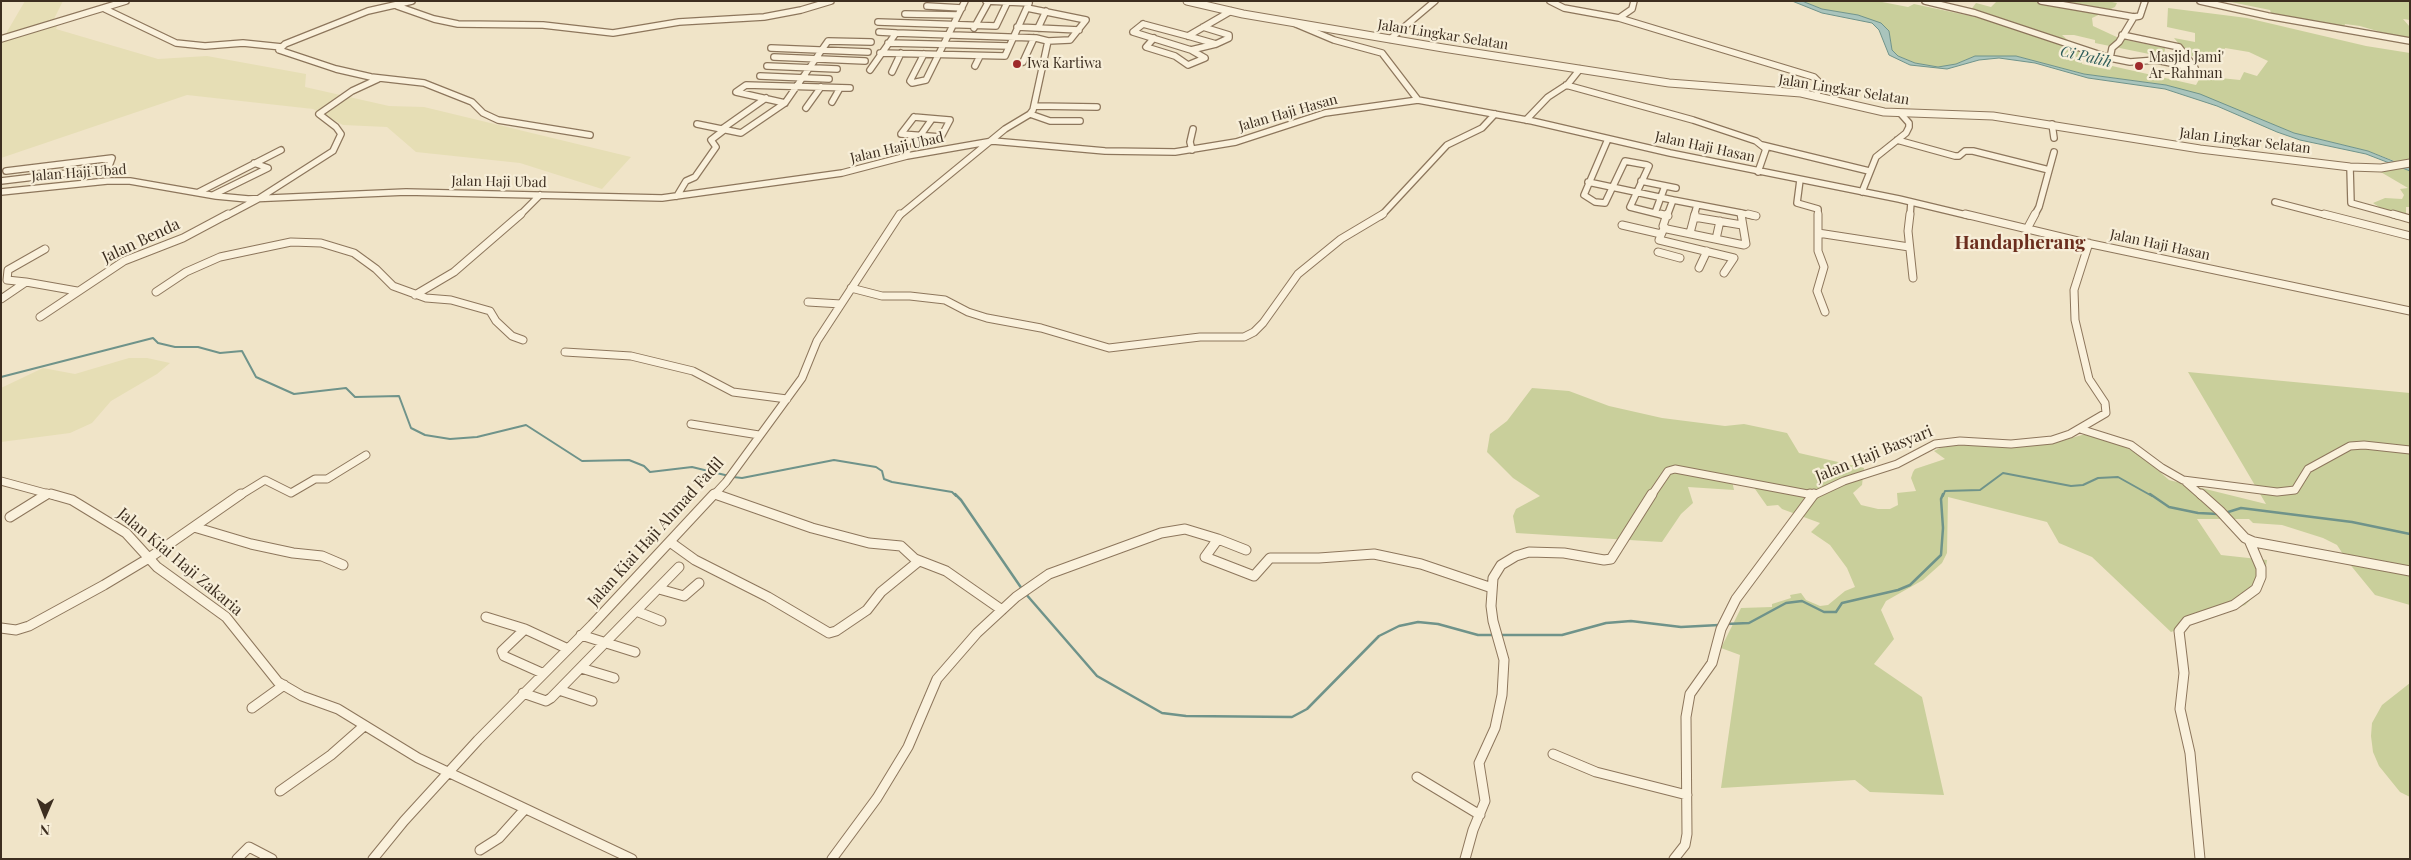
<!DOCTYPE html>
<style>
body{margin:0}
#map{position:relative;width:2411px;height:860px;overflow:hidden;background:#f0e4c8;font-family:"Playfair Display",serif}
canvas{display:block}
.frame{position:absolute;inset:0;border:2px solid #3d2e20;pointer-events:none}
.north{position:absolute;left:20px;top:790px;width:50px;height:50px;-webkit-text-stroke:4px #f7eed8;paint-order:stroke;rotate:181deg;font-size:14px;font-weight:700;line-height:20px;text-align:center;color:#3d2e20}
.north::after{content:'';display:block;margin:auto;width:18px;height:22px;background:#3d2e20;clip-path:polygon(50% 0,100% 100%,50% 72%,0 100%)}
</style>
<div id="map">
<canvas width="2411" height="860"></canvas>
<div class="frame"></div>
<div class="north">N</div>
</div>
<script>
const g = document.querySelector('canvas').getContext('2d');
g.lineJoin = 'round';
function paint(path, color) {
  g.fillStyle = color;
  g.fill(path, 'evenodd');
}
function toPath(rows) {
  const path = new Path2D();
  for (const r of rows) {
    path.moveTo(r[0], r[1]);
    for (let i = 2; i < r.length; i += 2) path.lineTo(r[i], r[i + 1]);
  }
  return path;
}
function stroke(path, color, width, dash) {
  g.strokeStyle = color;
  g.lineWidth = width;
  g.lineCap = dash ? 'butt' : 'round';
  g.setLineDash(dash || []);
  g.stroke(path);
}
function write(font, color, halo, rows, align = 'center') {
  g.font = font + ' "Playfair Display",serif';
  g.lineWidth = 4.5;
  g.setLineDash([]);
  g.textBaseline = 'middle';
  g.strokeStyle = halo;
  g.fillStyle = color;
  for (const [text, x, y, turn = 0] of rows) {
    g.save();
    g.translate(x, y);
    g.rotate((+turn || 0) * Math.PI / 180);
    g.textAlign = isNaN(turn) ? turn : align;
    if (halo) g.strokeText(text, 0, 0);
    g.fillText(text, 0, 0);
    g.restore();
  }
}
paint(toPath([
 [25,1,63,1,54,19,59,21,56,29,158,59,207,56,306,74,305,87,389,106,424,107,631,157,602,189,520,163,416,152,387,127,343,125,313,109,187,95,1,158,1,42],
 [129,358,147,358,170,363,157,374,111,401,92,423,70,433,1,442,1,388,43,368,75,374]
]), '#e6deb5');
paint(toPath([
 [1802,1,1877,1,1908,7,1914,4,1980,18,1985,15,1970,11,1976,3,1991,7,1997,1,2107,1,2117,3,2115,7,2092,18,2093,26,2121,39,2165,48,2164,57,2095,43,2095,40,2074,35,2062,35,2082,53,2082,64,2110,70,2112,66,2196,85,2201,76,2240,80,2244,72,2257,76,2268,61,2249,52,2225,48,2220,62,2188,55,2174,38,2195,42,2195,33,2167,27,2168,8,2247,18,2366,46,2410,53,2410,160,2397,162,2368,151,2294,133,2200,95,2166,85,2084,74,2016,56,1975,56,1956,64,1938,67,1915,63,1898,56,1892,50,1889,31,1858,15,1822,9],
 [2226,1,2410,1,2410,20,2403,19,2410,27,2410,41,2385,38,2384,33,2360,26,2345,24,2343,30,2271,13,2270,10],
 [2401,168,2410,171,2410,207,2406,207,2406,217,2399,213,2382,209,2373,203,2385,198,2402,199,2404,195,2400,189,2408,188,2379,171],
 [2188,372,2410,393,2410,605,2375,595,2348,562,2337,545,2323,538,2282,525,2253,523,2249,519,2197,519,2221,555,2267,560,2265,574,2260,591,2245,605,2171,632,2092,557,2059,543,2047,522,1948,497,1947,553,1942,563,1923,580,1886,601,1881,610,1894,639,1874,664,1922,697,1944,795,1870,792,1855,780,1721,788,1740,655,1721,648,1741,608,1772,607,1772,604,1791,598,1790,595,1801,593,1806,600,1820,606,1828,605,1845,591,1855,587,1847,568,1830,545,1811,532,1820,523,1782,509,1778,505,1767,506,1748,479,1731,476,1734,490,1688,487,1693,503,1681,514,1662,542,1516,533,1513,516,1516,509,1540,496,1513,478,1487,452,1490,434,1507,421,1532,388,1569,391,1609,406,1662,418,1725,426,1744,424,1787,433,1799,453,1864,468,1862,485,1853,493,1861,505,1878,509,1890,509,1898,505,1897,493,1916,491,1911,478,1913,472,1915,469,1945,459,1934,451,1946,445,2023,446,2061,441,2082,435,2095,435,2114,441,2142,456,2169,480,2266,504],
 [2410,683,2410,797,2400,792,2379,766,2373,752,2371,736,2372,723,2382,705]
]), '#c9cf9b');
const water = toPath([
 [1792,1,1802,1,1822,9,1858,15,1881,23,1889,31,1892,50,1898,56,1915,63,1938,67,1956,64,1975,56,2016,56,2084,74,2166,85,2200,94,2294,133,2368,151,2410,168,2410,171,2366,154,2300,140,2277,132,2217,106,2165,89,2088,78,2035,63,1999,58,1979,60,1947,69,1910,65,1889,55,1879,30,1872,23,1822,13,1792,1]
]);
paint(water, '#a9c4bc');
stroke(water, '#6f938a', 1);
stroke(toPath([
 [1,377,153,338,158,343,175,347,198,347,220,353,242,351,256,377,294,394,346,388,355,397,399,396,411,428,425,435,450,439,477,437,526,425,582,461,629,460,644,466,650,472,692,467,729,476],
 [733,477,742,478,834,460,876,467,882,471,884,479,892,482,952,492,956,496],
 [1943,496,1945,491,1980,490,2003,473,2071,486,2083,485,2098,478,2118,477,2152,496]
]), '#6f938a', 2);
stroke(toPath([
 [955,494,961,500,1022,589],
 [2150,494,2169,507,2198,513,2218,514],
 [2225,513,2241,508,2352,522,2410,534],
 [1025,593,1097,676,1162,713,1186,716,1292,717,1307,709,1379,636,1399,626,1418,622,1438,624,1478,635,1493,635],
 [1726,624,1749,623,1786,603,1802,601,1824,612,1836,612,1842,603,1898,590,1910,585,1941,555,1943,528,1941,499,1943,494],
 [1501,635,1562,635,1606,623,1631,621,1681,627,1719,625]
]), '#6f938a', 2.5);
const minorFar2 = toPath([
 [412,1,368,11,285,44,279,50,336,69,371,77,424,83,472,102,483,113,498,120,590,135],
 [1550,1,1564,8,1619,18],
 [1634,1,1632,9,1619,18,1814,77,1818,81,1817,96],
 [1925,1,1975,13,2110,58,2130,62,2156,60,2195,68,2179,47,2122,35],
 [2041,1,2134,17,2140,16,2145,1],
 [2200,1,2268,16,2410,41],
 [397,6,434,19,458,24,543,25,613,33,679,22,764,17,801,10,831,1],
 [927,6,962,8],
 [1027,8,1086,20,1070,40,1048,41],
 [105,9,176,43,205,46,243,43,282,47],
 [905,14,958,15],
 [878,22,996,26,1008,1],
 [1143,24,1188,36,1216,44,1191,50,1133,32,1143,24],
 [1296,24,1334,40,1382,53,1418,100],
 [1017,27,1079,30],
 [1203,27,1229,35,1229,38,1216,44],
 [974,28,989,1],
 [1038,28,1046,11],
 [879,32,896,33],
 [1188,36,1231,11],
 [1154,38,1146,47,1175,56,1188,65,1205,58,1191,50],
 [1,39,126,1],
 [1390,39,1435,1],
 [888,43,1008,46],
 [771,48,868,52],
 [880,53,1005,56,1029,3,986,1],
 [924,54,910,81,912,83,926,80,965,1],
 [774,57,865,61],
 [2110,58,2112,48,2119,42,2134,17],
 [1023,62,1034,38],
 [767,66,837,69],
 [975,66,980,56],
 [870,70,896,33,1036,38,1048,41,1033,110,1030,114,1005,129,899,216],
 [892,72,901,53],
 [760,76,829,79],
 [1566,85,1693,120,1756,141,1766,149,1758,172],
 [832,102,840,88],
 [785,103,736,92,746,85,850,88],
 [1034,106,1097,107],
 [806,108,821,87],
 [1030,114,1050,121,1080,121],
 [914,117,949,120,950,120,941,137,901,134,914,117],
 [1526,120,1548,97,1568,84,1580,69],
 [697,124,741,133,785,103,828,41,871,42],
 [2052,124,2054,138],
 [722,129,766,98],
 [920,136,932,119],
 [1608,139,1584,195,1595,202,1605,203,1625,161,1647,165,1649,166,1630,207,1666,216],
 [1897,140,1955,156,1959,156,1965,151,1973,151,2049,170],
 [1762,145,1869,171],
 [1192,150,1190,142,1193,129],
 [907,156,907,143,913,136],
 [2350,167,2351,203,2398,216],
 [1800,180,1797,203,1818,209,1818,216],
 [1,181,101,169,109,166,112,158,6,171],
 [1641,181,1676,188],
 [1588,182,1673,200],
 [1,192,107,181,130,181,216,196,248,199,406,192,662,198,842,173,907,156,993,141,1105,151,1175,152,1236,142,1325,113,1418,100,1532,121,1670,153,1899,199,1970,216],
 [199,192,281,150],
 [1862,192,1876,157,1906,133,1909,127,1909,123,1901,114],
 [213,195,268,168,254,163],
 [677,196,686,181,695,177,716,147,711,140,724,130],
 [2275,202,2329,216],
 [1655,213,1665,186],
 [1741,213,1754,216],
 [1741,213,1741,216],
 [226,216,258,199,333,151,341,134,336,127,319,114,352,91,378,79],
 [519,216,540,195],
 [1381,216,1447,145,1482,128,1495,114],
 [1667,216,1673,200,1741,213],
 [1694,216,1697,205],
 [1910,216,1911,202],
 [2034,216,2039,207,2054,152]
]);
const minorFar1 = toPath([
 [1661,214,1668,216],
 [1667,214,1663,226,1667,229,1744,245,1746,244,1741,214],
 [1748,214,1756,216],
 [1818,214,1818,251,1824,267,1817,291,1825,312],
 [1910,214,1908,231,1913,278],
 [1965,214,2082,242,2410,311],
 [2324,214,2410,236],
 [2393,214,2410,219],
 [1694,217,1742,225],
 [1622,225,1661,234],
 [1664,228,1659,240,1734,258,1724,273],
 [2027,229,2035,214],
 [1690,233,1695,214],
 [1818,233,1909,247],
 [1716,239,1720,221],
 [1658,252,1680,258],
 [1699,268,1707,251],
 [26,282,7,280,8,270,45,249],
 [851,288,882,296,910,296,945,300,968,312,987,318,1041,328,1109,348,1200,337,1244,337,1254,332,1263,323,1298,274,1341,239,1383,214],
 [156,292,186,272,220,257,291,242,321,243,354,253,376,269,393,286,426,298,451,300,490,311,496,321,512,336,523,340],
 [415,295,454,272,521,214],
 [1,299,26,282,77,291],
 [808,302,841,304],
 [40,317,124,261,183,238,228,214],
 [565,352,631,356,693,371,733,392,787,399],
 [691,424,759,435],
 [2080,429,2131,445,2162,468,2183,480,2277,492,2295,490,2308,469,2350,446,2364,445,2410,450],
 [1,481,56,496],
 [2186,482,2202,496],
 [714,494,719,496],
 [45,496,48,494],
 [239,496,265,480,291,493,315,479,327,479,366,455],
 [713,496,726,482,802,378,817,341,900,214],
 [1651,496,1668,471,1675,469,1813,495],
 [1812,496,1844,481,1897,464,1935,444,1960,441,2011,444,2052,440,2070,434,2106,413,2105,403,2089,379,2075,320,2074,290,2089,243]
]);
const minor = toPath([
 [51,494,72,500,126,533,157,567,226,617,278,682,302,696,338,709,418,758,632,859],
 [715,494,812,528,869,543,901,546,915,559,946,571,1002,610],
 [1810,494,1813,495],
 [2201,494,2220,511,2245,538,2254,542,2410,571],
 [10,517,47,494],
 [194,527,251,544,293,553,322,556,343,565],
 [1218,539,1246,550],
 [670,542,695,560,768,597,829,633,836,631,867,610,881,592,919,561],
 [659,589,684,596,699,583],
 [636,611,661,621],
 [486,617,525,629],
 [1,628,16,630,29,626,104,585,149,558,241,494],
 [581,635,635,652],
 [581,668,614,678],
 [542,673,504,656,502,651,525,629,566,648],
 [559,690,592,701],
 [523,693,546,701,551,698,679,567],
 [252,708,284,685],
 [1553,754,1596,772,1687,795],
 [1417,777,1480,815],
 [280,791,331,755,364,726],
 [480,850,499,838,525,809],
 [237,859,249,847,272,859],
 [373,859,404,821,478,740,592,625,714,494],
 [832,859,877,798,908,747,937,679,977,633,1016,597,1049,574,1161,533,1185,529,1218,539,1205,557,1254,576,1270,558,1319,558,1374,554,1421,564,1492,588],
 [1465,859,1473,830,1485,801,1479,763,1495,728,1502,695,1504,660,1493,621,1491,606,1493,578,1501,565,1516,556,1529,552,1564,553,1604,560,1611,559,1652,494],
 [1674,859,1685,845,1687,834,1686,717,1690,694,1712,663,1721,629,1736,599,1814,494],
 [2200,859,2190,753,2180,709,2184,673,2179,631,2187,621,2234,605,2256,589,2261,577,2261,568,2249,540]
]);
const tertiary = toPath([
 [1187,1,1243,14,1443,48,1669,83,1801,93,1884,112,1993,116,2200,149,2350,167,2381,168,2410,163]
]);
stroke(minorFar2, '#8d765c', 8);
stroke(minorFar1, '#8d765c', 9);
stroke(minor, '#8d765c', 11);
stroke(tertiary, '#8d765c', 9);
stroke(minorFar2, '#faf1dc', 5.5);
stroke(minorFar1, '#faf1dc', 7);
stroke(minor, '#faf1dc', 9);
stroke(tertiary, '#faf1dc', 7);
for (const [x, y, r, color] of [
 [1017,64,5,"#9e2a2b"],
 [2139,66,5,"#9e2a2b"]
]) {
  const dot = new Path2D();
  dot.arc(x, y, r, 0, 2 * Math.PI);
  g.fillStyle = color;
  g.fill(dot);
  stroke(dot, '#f7eed8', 2);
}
write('14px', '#3d2e20', '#f7eed8', [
 ["Jalan Lingkar Selatan",1443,35,9],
 ["Jalan Lingkar Selatan",1844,90,9],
 ["Jalan Haji Hasan",1288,113,-16],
 ["Jalan Lingkar Selatan",2245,141,7],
 ["Jalan Haji Hasan",1705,147,12],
 ["Jalan Haji Ubad",897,148,-13],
 ["Jalan Haji Ubad",79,173,-4],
 ["Jalan Haji Ubad",499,182,1],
 ["Jalan Haji Hasan",2160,245,12]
]);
write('14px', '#3d2e20', '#f7eed8', [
 ["Masjid Jami'",2149,58],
 ["Ar-Rahman",2149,74],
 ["Iwa Kartiwa",1027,64]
], 'left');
write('italic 15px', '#2f5d5a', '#f7eed8', [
 ["Ci Palih",2086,57,13]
]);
write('16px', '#3d2e20', '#f7eed8', [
 ["Jalan Benda",141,241,-25],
 ["Jalan Haji Basyari",1874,454,-22],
 ["Jalan Kiai Haji Ahmad Fadil",656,532,-48],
 ["Jalan Kiai Haji Zakaria",180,562,40]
]);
write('bold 19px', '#6b2e1e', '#f7eed8', [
 ["Handapherang",2020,243]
]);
</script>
